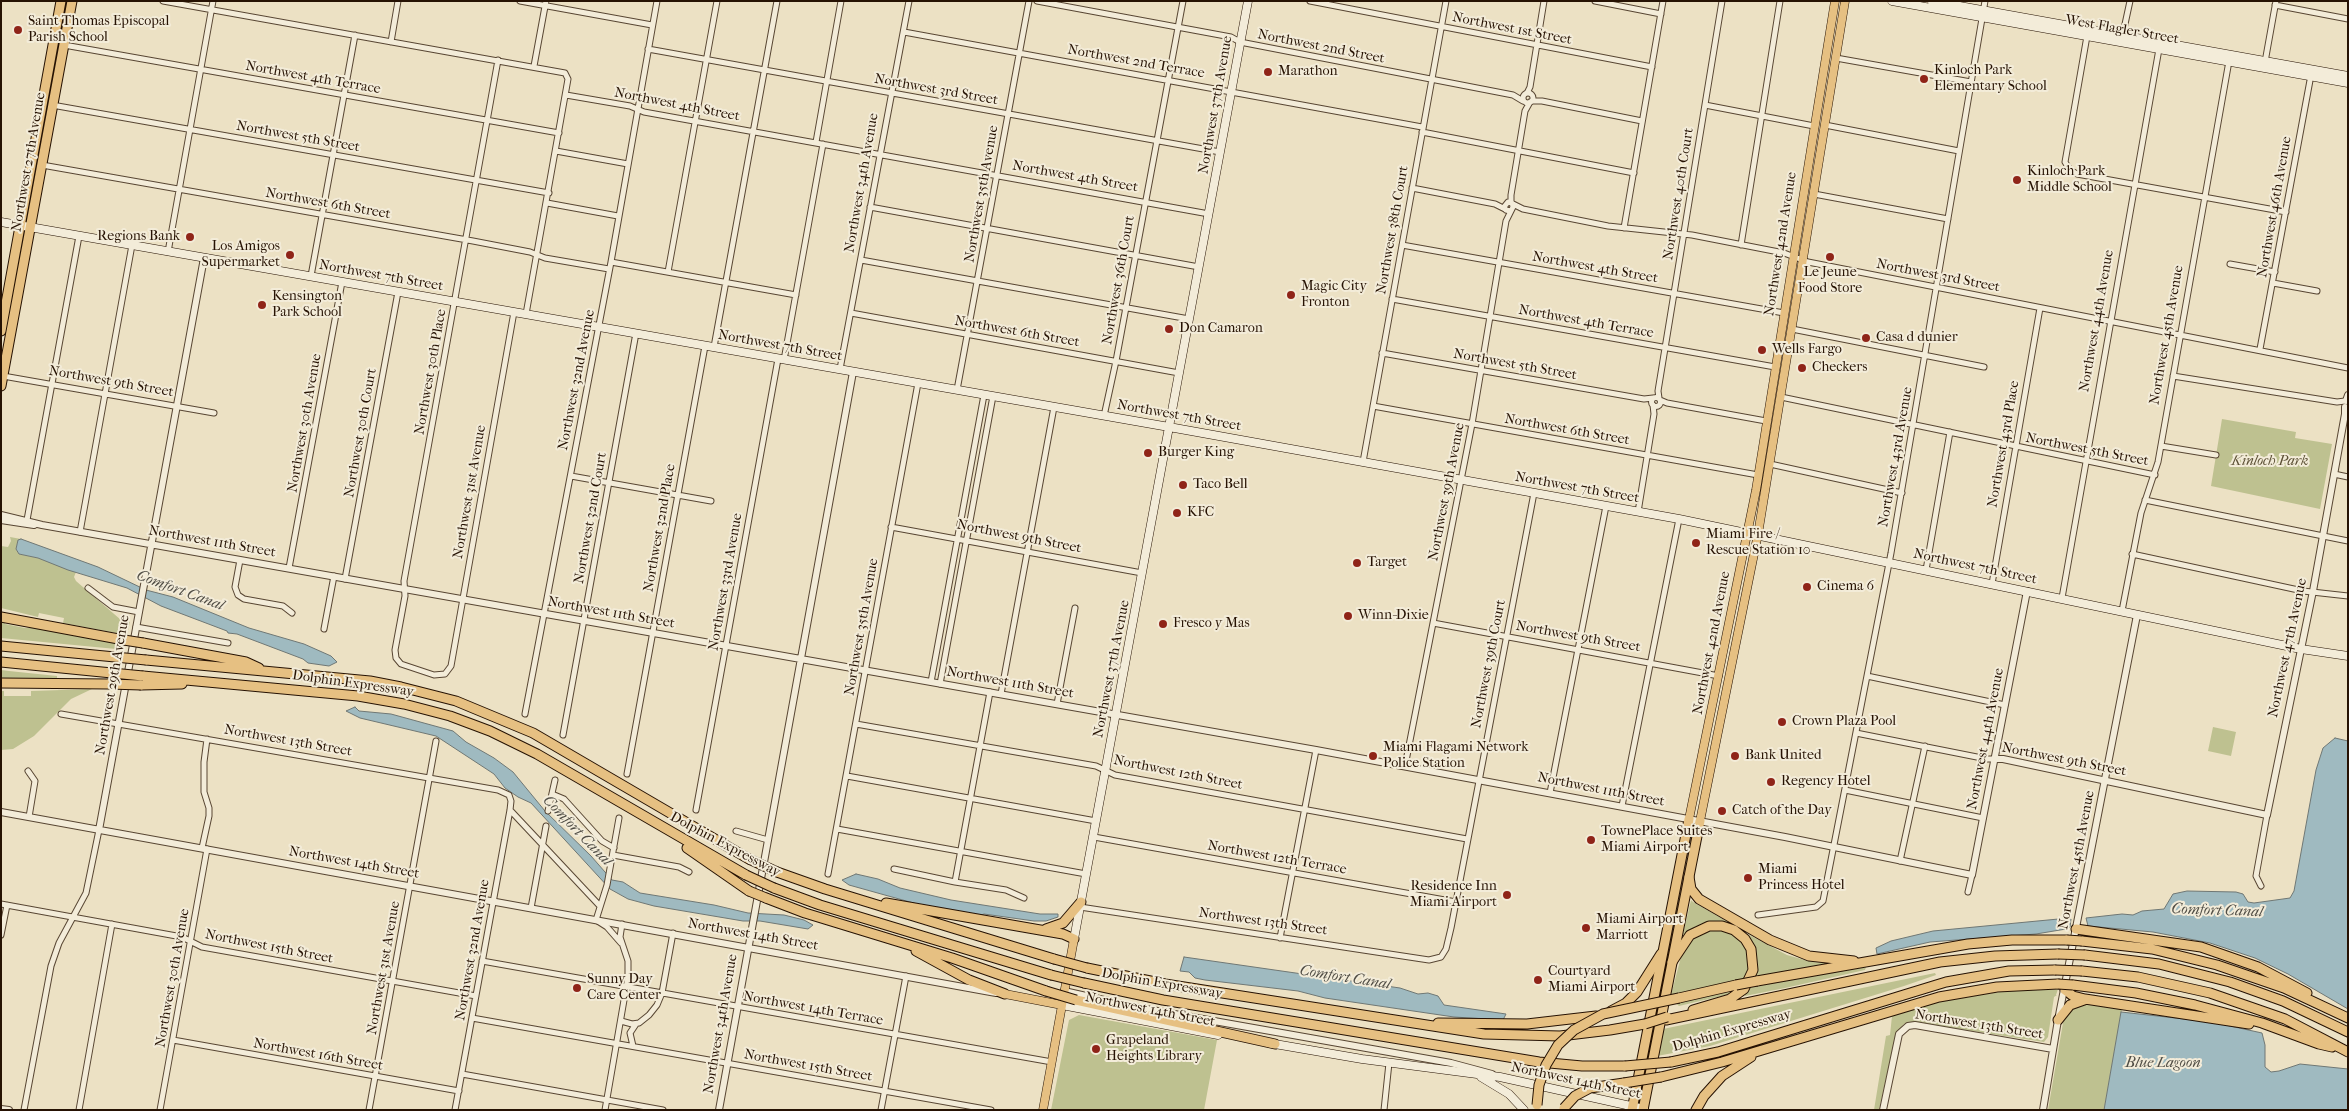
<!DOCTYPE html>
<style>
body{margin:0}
#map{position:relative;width:2349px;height:1111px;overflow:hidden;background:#ece1c4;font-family:"IM FELL French Canon",serif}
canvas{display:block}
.frame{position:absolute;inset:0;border:2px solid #261203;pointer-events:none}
</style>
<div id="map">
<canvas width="2349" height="1111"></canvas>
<div class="frame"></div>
</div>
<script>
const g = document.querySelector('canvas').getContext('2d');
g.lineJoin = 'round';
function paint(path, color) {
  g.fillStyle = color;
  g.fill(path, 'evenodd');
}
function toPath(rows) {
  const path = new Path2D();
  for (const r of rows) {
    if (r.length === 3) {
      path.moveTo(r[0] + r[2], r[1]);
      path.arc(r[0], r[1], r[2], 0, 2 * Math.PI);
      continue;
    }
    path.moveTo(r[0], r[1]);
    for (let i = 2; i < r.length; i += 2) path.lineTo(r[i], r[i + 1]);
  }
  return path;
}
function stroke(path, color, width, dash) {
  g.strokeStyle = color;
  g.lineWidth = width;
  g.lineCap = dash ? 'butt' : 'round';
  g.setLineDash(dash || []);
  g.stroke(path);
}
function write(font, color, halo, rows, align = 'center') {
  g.font = font + ' "IM FELL French Canon",serif';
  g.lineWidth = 4;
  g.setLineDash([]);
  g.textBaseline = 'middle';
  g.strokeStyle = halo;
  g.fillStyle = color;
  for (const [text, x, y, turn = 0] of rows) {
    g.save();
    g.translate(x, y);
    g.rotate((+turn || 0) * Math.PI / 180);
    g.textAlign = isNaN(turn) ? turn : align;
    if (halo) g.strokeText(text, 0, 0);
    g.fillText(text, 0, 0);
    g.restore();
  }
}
paint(toPath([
 [2222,419,2296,432,2295,438,2332,444,2320,509,2211,486],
 [10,537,21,539,18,540,16,549,19,554,38,558,76,572,74,577,76,581,121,620,130,622,127,635,63,623,64,618,39,613,38,617,1,608,1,546,8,547,11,541],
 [1,621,5,622,5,624,25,628,39,628,118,643,116,649,1,638],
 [1,670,9,671,57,676,57,678,1,678],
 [92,689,71,699,34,736,13,749,1,750,1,691,4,691,4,696,31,696,31,691],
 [2213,727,2236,732,2231,756,2208,751],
 [1691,900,1693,902,1733,925,1716,922,1700,924,1701,926,1685,936,1683,934],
 [1709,928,1733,932,1746,947,1749,970,1739,988,1730,994,1679,1006,1674,1002,1671,995,1682,953,1689,940],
 [1738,929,1787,955,1812,962,1835,964,1754,979,1757,966,1754,950],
 [1866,967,1865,970,1785,988,1745,996,1744,993,1750,986],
 [1935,973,1936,975,1904,986,1710,1046,1657,1056,1663,1029],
 [2058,989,2056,995,2057,995,2054,997,2048,1037,2044,1042,1913,1022,1904,1024,1896,1034,1879,1110,1874,1110,1886,1036,1890,1035,1892,1016,1938,1002,2005,991],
 [2082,1004,2122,1009,2104,1110,2048,1110,2064,1017,2071,1008],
 [1079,1015,1217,1040,1204,1110,1051,1110,1069,1020]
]), '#bec190');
const water = toPath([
 [21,539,98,567,146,590,173,597,249,628,304,644,331,656,337,662,329,666,308,663,303,659,237,634,228,633,227,631,161,606,127,588,68,570,38,558,19,554,16,549,18,540,21,539],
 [355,707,359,711,391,714,453,731,466,742,494,758,513,772,545,811,591,856,612,880,623,882,640,893,714,905,748,913,784,915,804,920,813,925,808,929,760,921,743,921,654,906,628,899,610,889,531,803,518,797,505,788,494,774,436,736,360,718,346,711,355,707],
 [2335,738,2348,741,2348,1009,2288,974,2255,958,2210,943,2153,932,2088,926,2086,918,2122,914,2133,915,2142,911,2164,909,2173,894,2187,891,2236,892,2243,894,2248,902,2254,903,2290,898,2294,891,2316,770,2323,748,2335,738],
 [856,874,878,879,900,888,951,900,1040,914,1058,914,1058,917,1046,921,1034,921,984,914,979,916,917,904,849,885,842,880,856,874],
 [2069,918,2071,919,2070,927,2066,929,2036,934,1930,942,1877,954,1876,948,1891,941,1933,931,2069,918],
 [1184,957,1400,988,1418,994,1428,993,1438,996,1444,1005,1506,1014,1503,1020,1454,1017,1325,998,1298,991,1205,980,1195,978,1189,972,1180,971,1184,957],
 [2121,1012,2212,1022,2262,1033,2265,1045,2265,1067,2271,1072,2279,1071,2300,1064,2348,1069,2348,1110,2104,1110,2121,1012]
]);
paint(water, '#9fbac0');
stroke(water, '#6f7774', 1);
const minor = toPath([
 [163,1,565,73,568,79,526,314],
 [520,1,652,25],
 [1037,1,1231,37,1240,42,1513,95,1523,101],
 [1310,1,1652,67],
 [1595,1,1661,14],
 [2275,5,2348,19],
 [904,32,1422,127],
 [2087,36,2065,162,2070,170,2077,174,2286,212],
 [2122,38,2130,1],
 [391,42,398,1],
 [64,45,559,133],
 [648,49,1220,152],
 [1836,58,1971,82],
 [498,60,404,581,405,596,395,650,396,658,401,664,434,675,445,674,451,666,514,312],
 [2265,62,2276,1],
 [534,66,546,1],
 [1527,93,1530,87,1544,1],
 [1528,98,5],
 [566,95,630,106,644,112,1209,214],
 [1532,101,1542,101,1642,121],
 [52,105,549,193],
 [1705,105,1814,126],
 [1825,125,1959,151],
 [1422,132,1634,173],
 [816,142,841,1],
 [556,151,628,164],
 [42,165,473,241,530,252,545,258,609,269],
 [1412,188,1495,204,1505,209],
 [1814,194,1948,219],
 [547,203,618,216],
 [1511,203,1511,195,1525,111,1530,102],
 [1513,204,1523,209,1608,226,1692,235,1784,253,1808,262,2348,368],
 [870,207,1199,267],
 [1624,228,1663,1],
 [1402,245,1784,313],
 [1741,245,1780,1],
 [168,252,213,1],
 [861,260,1189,319],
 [611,262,796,295],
 [2230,264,2275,272],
 [668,272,717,1],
 [311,276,355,35],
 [2273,283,2317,291],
 [1392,299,1775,367],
 [851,313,1179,373],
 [1792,329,1984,367],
 [714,347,777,1],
 [2260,349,2311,75],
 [1382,353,1644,399,1653,398],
 [784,360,823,144],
 [840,369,909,1],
 [3,376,214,413],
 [2173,376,2337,402,2345,401],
 [957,390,1029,1],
 [1781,397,2155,475],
 [1656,402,4.5],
 [1659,398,1658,391,1722,1],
 [1660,400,1667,403,1766,421],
 [1373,406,1758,475],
 [1104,416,1116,361,1183,1],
 [2161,446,2216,455],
 [1363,462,1446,1],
 [1770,464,1902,493],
 [2334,474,2348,477],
 [571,476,711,501],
 [2145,500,2348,541],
 [1638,512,1654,414,1653,405],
 [27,520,79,236],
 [891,527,1142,573],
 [80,532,132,245],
 [2132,554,2303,591,2348,596],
 [240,560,235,587,238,595,244,599,283,606,292,613],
 [289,568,342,282],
 [1926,570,1950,432],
 [345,579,398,292],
 [1992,584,2040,308],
 [88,588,113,607,139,612],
 [2062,598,2159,49],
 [2122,611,2141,513,2158,462,2229,61],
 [1433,623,1719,676],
 [136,627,228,643],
 [324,629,334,576],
 [1867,676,2005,705],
 [931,682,984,395],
 [940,684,993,396],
 [1001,694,1054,407],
 [1057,704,1075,608],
 [61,714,498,790,509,795,511,801,510,810,455,1110],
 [525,714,611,262,657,1],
 [856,724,1096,766,1115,775,1467,839],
 [1856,733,1987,759,1994,759],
 [563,735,636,333],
 [1405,766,1472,424,1506,221,1513,207,1512,203,1508,202,1504,207,1506,210,1510,211],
 [28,771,35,781,29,817],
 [627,774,705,346],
 [847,776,1096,821],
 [1845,790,1983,818],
 [1550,793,1606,506],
 [552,794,564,799,602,841,614,848],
 [1622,806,1679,519],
 [510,810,599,905],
 [696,810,778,359],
 [548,811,555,780],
 [619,818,607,885,596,920,607,927,621,943],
 [837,829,1086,874],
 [736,831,768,840],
 [1094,837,1456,902],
 [202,848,209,816,209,808,204,792,204,762,207,739],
 [613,855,679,867,689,872],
 [1900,861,1925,746],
 [894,869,955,882,1006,890,1024,898],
 [828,874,918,383],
 [955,882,990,692],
 [2261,886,2256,876,2267,815],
 [1968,892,1972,875],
 [1,904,182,937,202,947,476,996],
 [1080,907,1429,960,1441,957,1446,949,1451,928,1534,493],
 [531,908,546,826],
 [1758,915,1816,907,1823,901,1891,553,1985,1],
 [1,935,7,905],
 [1280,938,1316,750],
 [482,961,1052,1062],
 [472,1018,991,1110],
 [621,1021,632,1024,639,1023,649,1015,657,1005,662,993,673,933],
 [173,1040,459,1091],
 [633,1046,630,1033,636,1024],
 [462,1074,663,1110],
 [24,1110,51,966,59,943,86,893,99,830],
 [79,1110,112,924],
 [160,1110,207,849],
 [369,1110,436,741],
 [605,1110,628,977,628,961,620,937,622,924],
 [881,1110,906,976],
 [1384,1110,1389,1063]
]);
const tertiary = toPath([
 [2346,401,2348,395],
 [1,515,42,525,1316,750,1785,837,1972,875,2027,591],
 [1,520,34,525],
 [1994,759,2003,759,2267,815,2313,591,2345,414,2345,407],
 [1,812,996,993],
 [99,830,204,258],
 [1064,991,1135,1007,1451,1063,1492,1074],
 [1,1109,9,1110],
 [719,1110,853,372],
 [1883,1110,1899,1034,1908,1026,1915,1025,2053,1049],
 [2043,1110,2058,1020,2137,615]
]);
const secondary = toPath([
 [1892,1,2348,83],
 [1932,1,2348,76],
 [1,222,1169,427,1679,519,2301,649,2348,656],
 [1074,939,1248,1],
 [1062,1005,1218,1035],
 [1269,1043,1362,1059,1500,1077,1644,1109],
 [1481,1077,1509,1094,1524,1110]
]);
const primary = toPath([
 [1689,819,1756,490,1835,1],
 [1700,821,1758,534,1845,1],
 [1005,994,1062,1005],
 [1043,1110,1074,939]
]);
const trunk = toPath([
 [1,331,61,1],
 [1,386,72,1],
 [1632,1110,1689,819],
 [1643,1110,1700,821]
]);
const motorway = toPath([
 [1,617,124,640],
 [143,643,246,662,259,668],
 [1,646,115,657],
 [146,660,370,681,401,687,456,701,533,733,749,859],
 [1,662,112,673],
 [143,676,358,696,404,704,450,716,490,731,537,754,746,875],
 [1,683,109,684],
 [141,685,182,684],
 [687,848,749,891],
 [777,872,825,889,1054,959],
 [1689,877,1691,889,1699,899,1770,940,1809,956,1854,961],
 [774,888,820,905,1051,975],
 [766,898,805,913,952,958,1046,991],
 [886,903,1063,934,1074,939],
 [1046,929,1063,923,1081,902],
 [2076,929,2201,947,2258,967,2307,993],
 [2082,941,2152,949,2217,965,2284,988,2348,1018],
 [916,951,969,980,1005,994],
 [2085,955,2159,964,2230,982,2283,1001,2348,1032],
 [1672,962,1690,935,1709,926,1722,926,1734,930,1745,939,1751,949,1753,970,1744,989,1730,999,1693,1010],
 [1087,968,1165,984,1484,1034,1560,1036,1610,1030,1645,1024],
 [2082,971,2138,977,2210,993,2285,1019,2348,1052],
 [1757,981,1968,944,2012,940,2067,940],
 [1084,983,1163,1000,1539,1062,1582,1066,1625,1066],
 [2073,985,2136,993,2195,1005,2262,1023,2319,1044,2332,1047],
 [2065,990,2073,996,2085,999,2249,1024],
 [1679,998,1736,985],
 [1076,1000,1275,1044],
 [1611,1011,1626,1003,1637,992,1661,954],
 [1666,1020,1940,962,1995,956,2058,954],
 [2058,1020,2070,1005,2084,1000],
 [1438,1023,1527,1024,1596,1016],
 [1671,1062,1718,1052,1946,982,2009,971,2055,970],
 [1661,1077,1722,1062,1939,997,1997,987,2058,984],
 [1590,1088,1624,1083],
 [1696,1110,1704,1096,1722,1076,1751,1057]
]);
stroke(minor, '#584633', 7);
stroke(tertiary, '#584633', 8);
stroke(secondary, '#261203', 9);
stroke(primary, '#261203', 9);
stroke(trunk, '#261203', 11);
stroke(motorway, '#261203', 11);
stroke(minor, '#f3ecd9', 5);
stroke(tertiary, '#f3ecd9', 6);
stroke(secondary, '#f3ecd9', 8);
stroke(primary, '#e6c082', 8);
stroke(trunk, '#e6c082', 9);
stroke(motorway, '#e6c082', 9);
const motorwayBridge = toPath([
 [124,640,143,643],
 [115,657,146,660],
 [112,673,143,676],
 [109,684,141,685],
 [749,859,777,872],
 [746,875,774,888],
 [749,891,766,898],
 [2067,940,2082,941],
 [2058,954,2085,955],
 [1054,959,1087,968],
 [2055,970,2082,971],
 [1051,975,1084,983],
 [2058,984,2073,985],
 [1736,985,1757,981],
 [1046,991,1076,1000],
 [1645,1024,1667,1017],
 [1625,1066,1671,1062],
 [1624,1083,1661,1077],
 [1537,1105,1539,1085,1546,1065,1558,1045,1574,1030,1603,1014,1679,998],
 [1564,1108,1575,1096,1590,1088]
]);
stroke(motorwayBridge, '#261203', 11, []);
stroke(motorwayBridge, '#e6c082', 9);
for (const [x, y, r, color] of [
 [18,30,5,"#8f2418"],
 [1268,72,5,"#8f2418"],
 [1924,79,5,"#8f2418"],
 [2017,180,5,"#8f2418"],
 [190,237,5,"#8f2418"],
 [290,255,5,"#8f2418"],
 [1830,257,5,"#8f2418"],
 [1291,295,5,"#8f2418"],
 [262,305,5,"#8f2418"],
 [1169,329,5,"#8f2418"],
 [1866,338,5,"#8f2418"],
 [1762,350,5,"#8f2418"],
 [1802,368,5,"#8f2418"],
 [1148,453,5,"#8f2418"],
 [1183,485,5,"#8f2418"],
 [1177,513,5,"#8f2418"],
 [1696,543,5,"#8f2418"],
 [1357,563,5,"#8f2418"],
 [1807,587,5,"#8f2418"],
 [1348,616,5,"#8f2418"],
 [1163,624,5,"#8f2418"],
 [1782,722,5,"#8f2418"],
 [1373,756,5,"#8f2418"],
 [1735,756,5,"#8f2418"],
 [1771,782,5,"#8f2418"],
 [1722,811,5,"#8f2418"],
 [1591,840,5,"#8f2418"],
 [1748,878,5,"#8f2418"],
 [1507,895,5,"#8f2418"],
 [1586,928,5,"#8f2418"],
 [1538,980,5,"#8f2418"],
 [577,988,5,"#8f2418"],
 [1096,1049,5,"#8f2418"]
]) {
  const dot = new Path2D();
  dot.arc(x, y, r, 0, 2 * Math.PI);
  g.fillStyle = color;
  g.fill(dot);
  stroke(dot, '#f3ecd9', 2);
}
write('14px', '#261203', '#f3ecd9', [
 ["Saint Thomas Episcopal",28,22],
 ["Parish School",28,38],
 ["Kinloch Park",1934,71],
 ["Elementary School",1934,87],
 ["Marathon",1278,72],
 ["Kinloch Park",2027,172],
 ["Middle School",2027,188],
 ["Regions Bank",180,237,"right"],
 ["Los Amigos",280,247,"right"],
 ["Supermarket",280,263,"right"],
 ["Le Jeune",1830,273,"center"],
 ["Food Store",1830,289,"center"],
 ["Magic City",1301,287],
 ["Fronton",1301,303],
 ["Kensington",272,297],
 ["Park School",272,313],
 ["Don Camaron",1179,329],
 ["Casa d dunier",1876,338],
 ["Wells Fargo",1772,350],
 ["Checkers",1812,368],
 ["Burger King",1158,453],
 ["Taco Bell",1193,485],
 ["KFC",1187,513],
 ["Miami Fire /",1706,535],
 ["Rescue Station 10",1706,551],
 ["Target",1367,563],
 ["Cinema 6",1817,587],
 ["Winn-Dixie",1358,616],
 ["Fresco y Mas",1173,624],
 ["Crown Plaza Pool",1792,722],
 ["Miami Flagami Network",1383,748],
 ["Police Station",1383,764],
 ["Bank United",1745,756],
 ["Regency Hotel",1781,782],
 ["Catch of the Day",1732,811],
 ["TownePlace Suites",1601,832],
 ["Miami Airport",1601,848],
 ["Miami",1758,870],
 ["Princess Hotel",1758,886],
 ["Residence Inn",1497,887,"right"],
 ["Miami Airport",1497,903,"right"],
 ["Miami Airport",1596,920],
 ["Marriott",1596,936],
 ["Courtyard",1548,972],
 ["Miami Airport",1548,988],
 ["Sunny Day",587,980],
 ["Care Center",587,996],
 ["Grapeland",1106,1041],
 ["Heights Library",1106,1057]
], 'left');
write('14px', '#261203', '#f3ecd9', [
 ["Northwest 1st Street",1512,29,11],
 ["West Flagler Street",2122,30,10],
 ["Northwest 2nd Street",1321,47,11],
 ["Northwest 2nd Terrace",1136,62,10],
 ["Northwest 4th Terrace",313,78,10],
 ["Northwest 3rd Street",936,90,10],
 ["Northwest 4th Street",677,105,11],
 ["Northwest 37th Avenue",1216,105,-80],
 ["Northwest 5th Street",298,137,10],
 ["Northwest 27th Avenue",29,162,-80],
 ["Northwest 4th Street",1075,177,10],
 ["Northwest 34th Avenue",862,183,-80],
 ["Northwest 35th Avenue",982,194,-80],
 ["Northwest 40th Court",1679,194,-81],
 ["Northwest 6th Street",328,204,10],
 ["Northwest 46th Avenue",2275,207,-80],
 ["Northwest 38th Court",1393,230,-80],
 ["Northwest 42nd Avenue",1781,244,-81],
 ["Northwest 4th Street",1595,268,10],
 ["Northwest 7th Street",381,276,10],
 ["Northwest 3rd Street",1938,276,11],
 ["Northwest 36th Court",1119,280,-80],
 ["Northwest 44th Avenue",2097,321,-80],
 ["Northwest 4th Terrace",1586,322,10],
 ["Northwest 6th Street",1017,332,10],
 ["Northwest 45th Avenue",2167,335,-80],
 ["Northwest 7th Street",780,346,10],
 ["Northwest 5th Street",1515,365,10],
 ["Northwest 30th Place",431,372,-80],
 ["Northwest 32nd Avenue",577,380,-79],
 ["Northwest 9th Street",111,382,10],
 ["Northwest 7th Street",1179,416,10],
 ["Northwest 30th Avenue",305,423,-80],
 ["Northwest 6th Street",1567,430,10],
 ["Northwest 30th Court",361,433,-80],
 ["Northwest 43rd Place",2004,444,-80],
 ["Northwest 5th Street",2087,450,11],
 ["Northwest 43rd Avenue",1896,457,-80],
 ["Northwest 7th Street",1577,488,10],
 ["Northwest 31st Avenue",470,492,-80],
 ["Northwest 39th Avenue",1447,492,-79],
 ["Northwest 32nd Court",591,518,-80],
 ["Northwest 32nd Place",660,528,-80],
 ["Northwest 9th Street",1019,537,11],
 ["Northwest 11th Street",212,542,10],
 ["Northwest 7th Street",1975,567,12],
 ["Northwest 33rd Avenue",726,582,-80],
 ["Northwest 11th Street",611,613,10],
 ["Northwest 35th Avenue",862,627,-80],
 ["Northwest 9th Street",1578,637,10],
 ["Northwest 42nd Avenue",1712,643,-79],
 ["Northwest 47th Avenue",2288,648,-78],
 ["Northwest 39th Court",1489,664,-79],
 ["Northwest 37th Avenue",1112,669,-79],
 ["Northwest 11th Street",1010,683,10],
 ["Dolphin Expressway",353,684,8],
 ["Northwest 29th Avenue",113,685,-80],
 ["Northwest 44th Avenue",1986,739,-79],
 ["Northwest 13th Street",288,741,10],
 ["Northwest 9th Street",2064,760,11],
 ["Northwest 12th Street",1178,773,11],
 ["Northwest 11th Street",1601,790,11],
 ["Dolphin Expressway",725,845,28],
 ["Northwest 12th Terrace",1277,858,10],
 ["Northwest 45th Avenue",2077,860,-79],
 ["Northwest 14th Street",354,863,10],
 ["Northwest 13th Street",1263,922,8],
 ["Northwest 14th Street",753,935,10],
 ["Northwest 15th Street",269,947,11],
 ["Northwest 32nd Avenue",473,950,-80],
 ["Northwest 31st Avenue",384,968,-80],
 ["Northwest 30th Avenue",173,978,-80],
 ["Dolphin Expressway",1162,984,10],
 ["Northwest 14th Terrace",813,1009,10],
 ["Northwest 14th Street",1150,1010,11],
 ["Northwest 34th Avenue",721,1024,-80],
 ["Northwest 13th Street",1979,1025,9],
 ["Dolphin Expressway",1732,1031,-16],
 ["Northwest 16th Street",318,1055,10],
 ["Northwest 15th Street",808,1066,10],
 ["Northwest 14th Street",1576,1081,12]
]);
write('italic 14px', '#5b4f34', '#f3ecd9', [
 ["Kinloch Park",2270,462]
]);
write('italic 15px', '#504d45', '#f3ecd9', [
 ["Comfort Canal",180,591,20],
 ["Comfort Canal",577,831,46],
 ["Comfort Canal",2217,911,2],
 ["Comfort Canal",1345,978,9],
 ["Blue Lagoon",2163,1063]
]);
</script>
